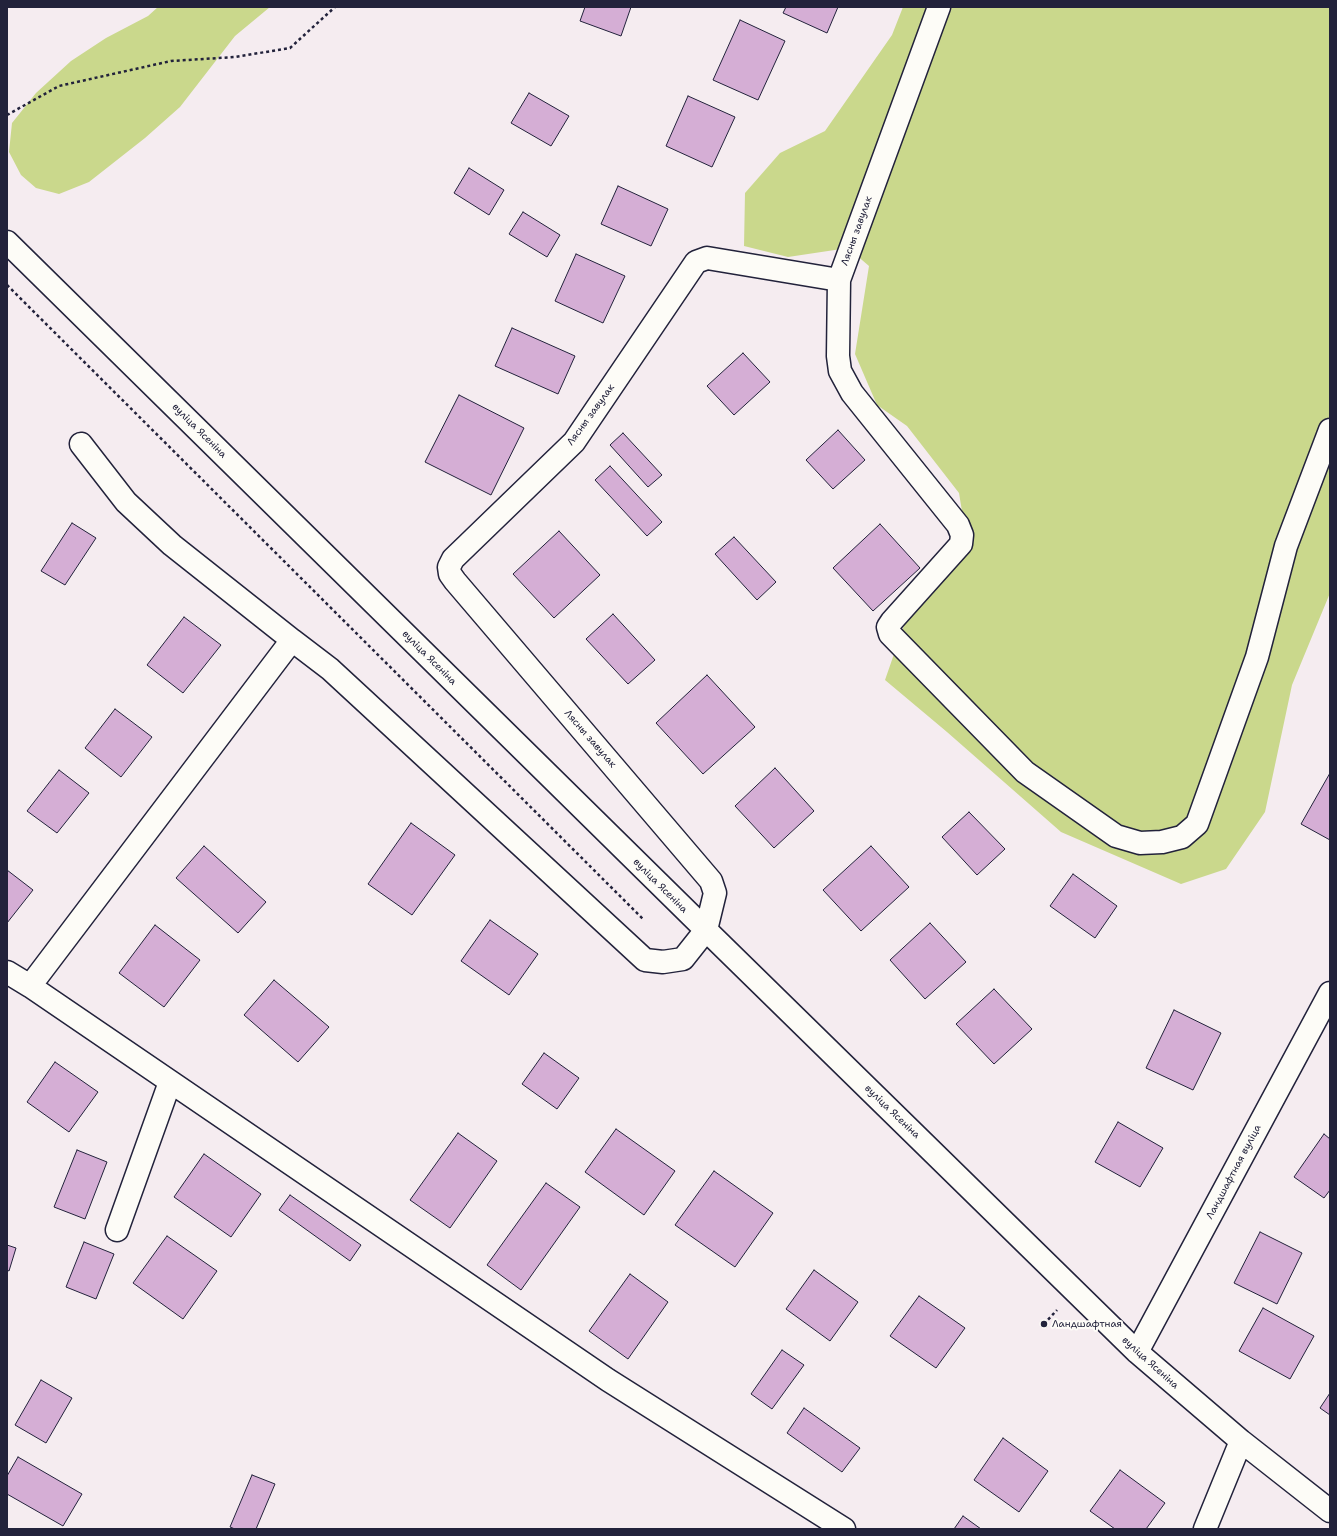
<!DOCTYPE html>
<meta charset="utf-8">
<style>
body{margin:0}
#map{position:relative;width:1337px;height:1536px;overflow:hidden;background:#f5ecf0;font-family:"Shantell Sans",sans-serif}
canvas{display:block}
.frame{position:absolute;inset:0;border:8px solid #22223b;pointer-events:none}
</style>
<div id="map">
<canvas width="1337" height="1536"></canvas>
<div class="frame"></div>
</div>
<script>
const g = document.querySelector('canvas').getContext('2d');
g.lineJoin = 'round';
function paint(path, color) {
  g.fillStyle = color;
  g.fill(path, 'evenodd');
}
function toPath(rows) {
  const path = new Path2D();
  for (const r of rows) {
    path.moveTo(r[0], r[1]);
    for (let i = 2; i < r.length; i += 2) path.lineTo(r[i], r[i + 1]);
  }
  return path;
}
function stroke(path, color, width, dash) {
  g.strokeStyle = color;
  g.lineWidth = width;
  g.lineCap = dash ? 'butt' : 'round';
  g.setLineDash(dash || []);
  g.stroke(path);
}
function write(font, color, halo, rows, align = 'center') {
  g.font = font + ' "Shantell Sans",sans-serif';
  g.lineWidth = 4;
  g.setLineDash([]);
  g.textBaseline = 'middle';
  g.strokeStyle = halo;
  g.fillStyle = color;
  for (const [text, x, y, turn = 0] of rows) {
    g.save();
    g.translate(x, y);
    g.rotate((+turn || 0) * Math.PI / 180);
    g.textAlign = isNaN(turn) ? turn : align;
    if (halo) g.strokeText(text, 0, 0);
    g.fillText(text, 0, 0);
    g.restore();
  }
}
paint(toPath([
 [158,7,270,7,235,36,180,107,145,138,89,182,59,194,36,188,21,175,9,152,12,123,36,93,71,61,106,38,148,16],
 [903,7,1330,7,1330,593,1292,685,1265,812,1226,869,1181,884,1061,832,947,732,885,680,910,608,968,548,959,493,907,426,877,405,855,354,869,266,848,248,788,257,744,246,745,193,780,153,825,131,892,35]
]), '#cad88c');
const building = toPath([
 [585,7,631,7,621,36,580,21,585,7],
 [786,7,838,7,827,33,783,13,786,7],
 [740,20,785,41,758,100,713,80,740,20],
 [529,93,569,116,551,146,511,123,529,93],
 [688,96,735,117,712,167,666,146,688,96],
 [469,168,504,190,489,215,454,193,469,168],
 [618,186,668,209,651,246,601,224,618,186],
 [523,212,560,235,547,257,509,234,523,212],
 [576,254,625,276,603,323,555,301,576,254],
 [512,328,575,356,558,394,495,366,512,328],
 [743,353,770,382,734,415,707,386,743,353],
 [459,395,524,428,491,495,425,462,459,395],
 [838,430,865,460,833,489,806,460,838,430],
 [623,433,662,475,648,487,610,445,623,433],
 [610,466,662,522,647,536,595,480,610,466],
 [72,523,96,538,65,585,41,571,72,523],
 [880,524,920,568,873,611,833,568,880,524],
 [559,531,600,575,554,618,513,574,559,531],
 [734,537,776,582,757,600,715,554,734,537],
 [613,614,655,660,628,684,586,639,613,614],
 [184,617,221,645,183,693,147,665,184,617],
 [707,675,755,727,703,774,656,723,707,675],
 [115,709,152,737,121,777,85,748,115,709],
 [775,768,814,811,774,848,735,806,775,768],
 [59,770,89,793,57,833,27,811,59,770],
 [1330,773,1330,840,1301,824,1330,773],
 [969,812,1005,849,977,875,942,837,969,812],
 [411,823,455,855,412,915,368,884,411,823],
 [204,846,266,902,238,933,176,878,204,846],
 [871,846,909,887,861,931,823,890,871,846],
 [7,870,33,890,7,923,7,870],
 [1073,874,1117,906,1095,938,1050,906,1073,874],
 [490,920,538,954,509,995,461,961,490,920],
 [930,923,966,962,925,999,890,960,930,923],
 [155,925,200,960,164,1007,119,973,155,925],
 [274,980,329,1027,298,1062,244,1015,274,980],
 [994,989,1032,1029,994,1064,956,1024,994,989],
 [1174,1010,1221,1033,1193,1090,1146,1068,1174,1010],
 [544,1053,579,1078,557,1109,522,1084,544,1053],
 [55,1062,98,1092,69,1132,27,1102,55,1062],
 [1118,1122,1163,1148,1140,1187,1095,1162,1118,1122],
 [616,1129,675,1171,644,1215,585,1172,616,1129],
 [458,1133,497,1161,450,1228,410,1200,458,1133],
 [1324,1134,1330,1139,1330,1190,1324,1198,1294,1177,1324,1134],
 [77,1150,107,1162,85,1219,54,1207,77,1150],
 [204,1154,261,1194,231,1237,174,1197,204,1154],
 [714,1171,773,1213,735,1267,675,1225,714,1171],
 [546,1183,580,1207,521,1290,487,1265,546,1183],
 [290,1195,361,1245,350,1261,279,1210,290,1195],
 [1260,1232,1302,1253,1277,1304,1234,1283,1260,1232],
 [167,1236,217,1271,183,1319,133,1283,167,1236],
 [84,1242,114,1254,96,1299,66,1287,84,1242],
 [7,1245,16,1248,9,1271,7,1270,7,1245],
 [814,1270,858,1302,830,1341,786,1309,814,1270],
 [630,1274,668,1302,628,1359,589,1331,630,1274],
 [919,1296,965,1328,936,1368,890,1336,919,1296],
 [1263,1308,1314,1336,1290,1379,1239,1351,1263,1308],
 [782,1350,804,1365,772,1409,751,1394,782,1350],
 [41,1380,72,1398,46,1443,15,1425,41,1380],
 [1330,1393,1330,1415,1320,1408,1330,1393],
 [804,1408,860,1448,842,1472,787,1433,804,1408],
 [1003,1438,1048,1471,1019,1512,974,1480,1003,1438],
 [18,1457,82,1494,63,1526,7,1494,7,1476,18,1457],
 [1120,1470,1165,1503,1146,1529,1115,1529,1090,1511,1120,1470],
 [252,1475,275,1484,256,1529,235,1529,230,1527,252,1475],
 [963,1516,981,1529,954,1529,963,1516]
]);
paint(building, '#d5aed5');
stroke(building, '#22223b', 1);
const minor = toPath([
 [7,242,706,930,1137,1352,1241,1441,1330,1511],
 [839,280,838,356,840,371,852,393,958,525,962,535,961,544,892,621,888,627,890,634,1025,772,1116,836,1140,843,1162,842,1182,837,1197,824,1257,657,1286,546,1330,430],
 [81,444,126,502,172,545,292,640],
 [7,972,30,986],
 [117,1230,170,1082],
 [1137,1352,1330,993],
 [844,1529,608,1380,30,986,292,640,330,669,645,960,663,962,683,959,706,930,715,893,711,881,455,581,450,574,449,567,453,559,574,442,696,262,707,258,839,280,939,7],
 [1205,1529,1241,1441]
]);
stroke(minor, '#22223b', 25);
stroke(toPath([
 [7,115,59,86,171,61,235,57,290,48,335,7],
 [7,285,644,920],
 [1044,1324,1057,1310]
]), '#22223b', 2.5, [3, 3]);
stroke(minor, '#fdfcf7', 22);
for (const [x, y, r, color] of [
 [1044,1324,4,"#22223b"]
]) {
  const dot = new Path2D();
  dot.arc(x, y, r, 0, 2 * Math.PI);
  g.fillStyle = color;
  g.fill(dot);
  stroke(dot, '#fdfcf7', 1.5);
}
write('10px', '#22223b', '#fdfcf7', [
 ["Лясны завулак",857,231,-70],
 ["Лясны завулак",591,415,-54],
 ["вуліца Ясеніна",199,431,45],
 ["вуліца Ясеніна",429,658,45],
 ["Лясны завулак",590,739,49],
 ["вуліца Ясеніна",660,886,45],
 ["вуліца Ясеніна",892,1112,44],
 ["Ландшафтная вуліца",1234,1172,-62],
 ["вуліца Ясеніна",1150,1363,42]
]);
write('10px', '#22223b', '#fdfcf7', [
 ["Ландшафтная",1052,1324]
], 'left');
</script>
